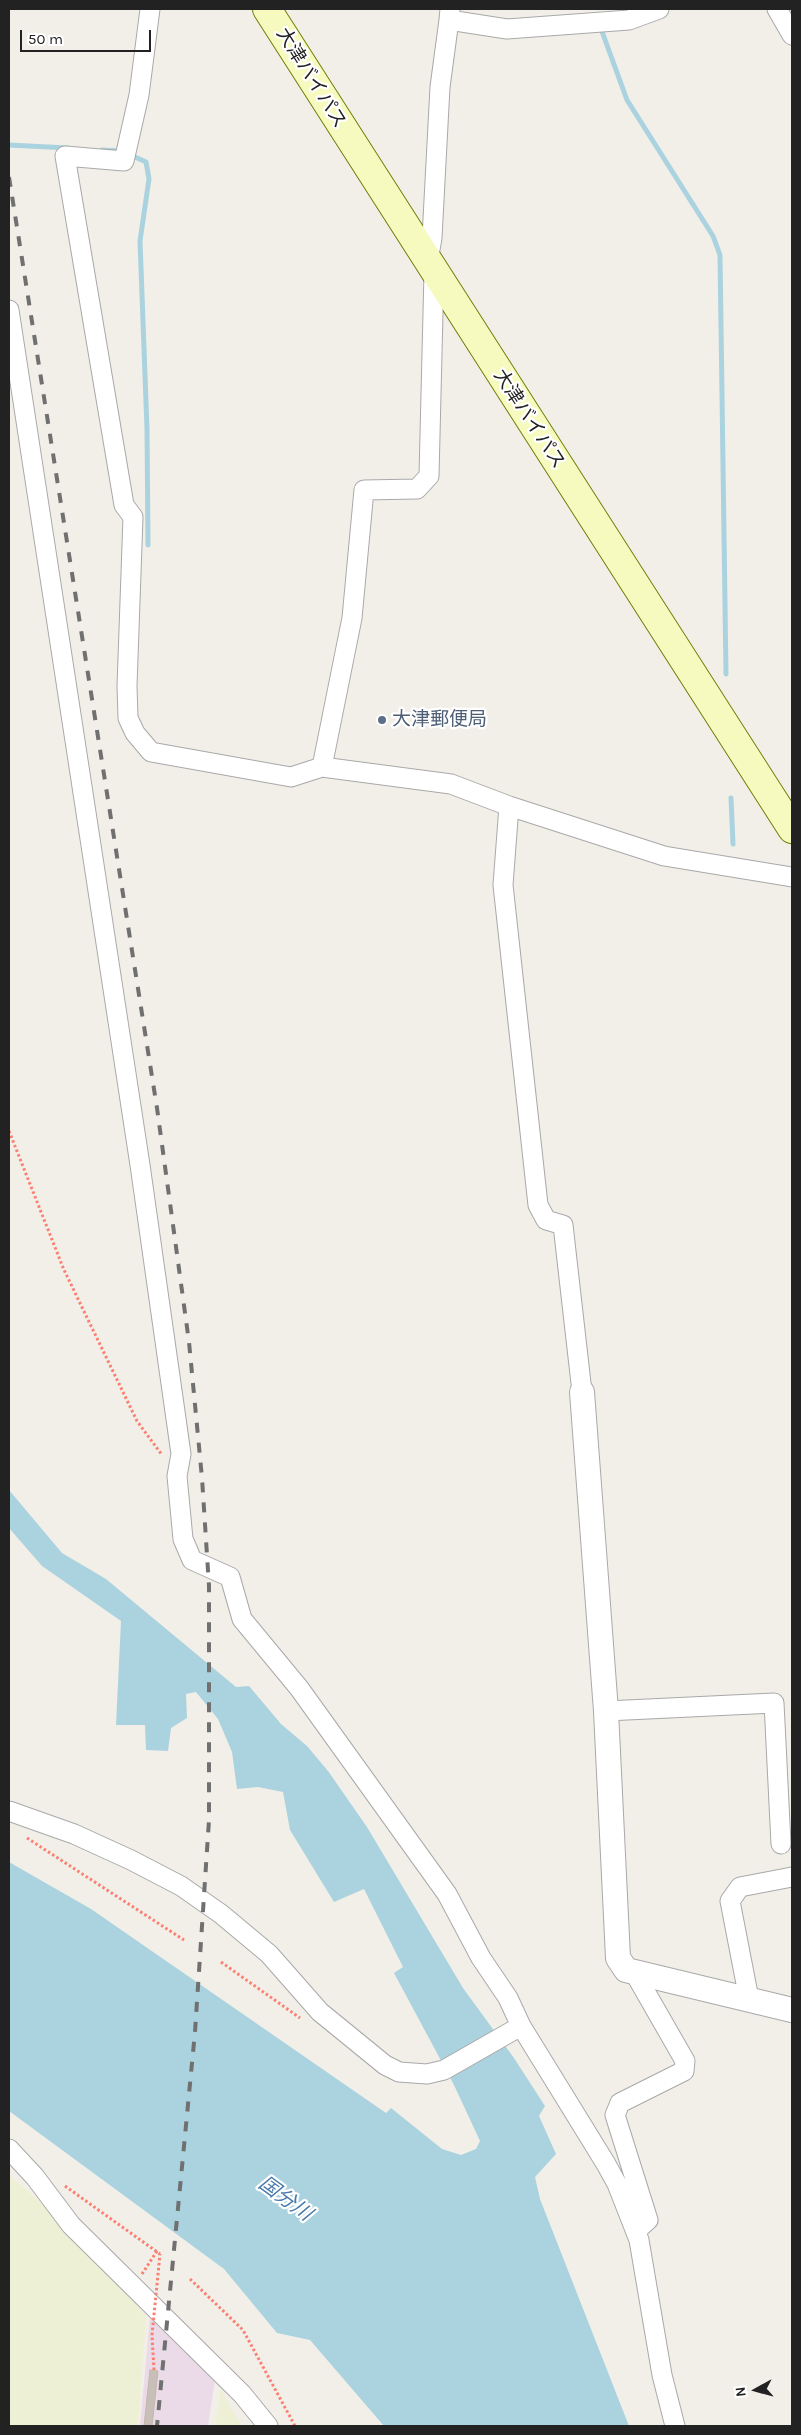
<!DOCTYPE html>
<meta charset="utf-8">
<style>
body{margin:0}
#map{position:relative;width:801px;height:2435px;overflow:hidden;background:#f2efe9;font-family:Karla,sans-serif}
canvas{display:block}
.frame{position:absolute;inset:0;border:10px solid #222;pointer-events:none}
.north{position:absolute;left:731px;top:2365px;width:50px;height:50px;-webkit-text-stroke:4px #fff;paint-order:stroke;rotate:263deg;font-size:14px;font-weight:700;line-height:20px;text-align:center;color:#222}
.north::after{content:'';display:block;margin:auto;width:18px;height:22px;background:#222;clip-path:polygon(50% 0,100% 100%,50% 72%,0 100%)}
.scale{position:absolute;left:20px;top:30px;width:131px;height:22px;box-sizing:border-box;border:2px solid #222;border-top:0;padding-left:6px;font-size:15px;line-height:18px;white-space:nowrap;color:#222;-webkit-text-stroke:4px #fff;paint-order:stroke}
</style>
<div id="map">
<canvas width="801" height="2435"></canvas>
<div class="frame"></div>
<div class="north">N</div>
<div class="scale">50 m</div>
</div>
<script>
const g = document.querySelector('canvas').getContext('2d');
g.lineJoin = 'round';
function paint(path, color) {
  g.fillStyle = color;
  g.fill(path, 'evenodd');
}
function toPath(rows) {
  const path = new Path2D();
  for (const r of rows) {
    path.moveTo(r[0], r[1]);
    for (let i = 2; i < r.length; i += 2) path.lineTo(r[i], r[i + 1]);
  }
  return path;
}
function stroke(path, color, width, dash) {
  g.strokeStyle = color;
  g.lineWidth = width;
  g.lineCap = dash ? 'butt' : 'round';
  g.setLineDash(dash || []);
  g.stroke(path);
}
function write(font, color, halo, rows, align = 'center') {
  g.font = font + ' Karla,"Noto Sans JP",sans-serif';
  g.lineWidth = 4.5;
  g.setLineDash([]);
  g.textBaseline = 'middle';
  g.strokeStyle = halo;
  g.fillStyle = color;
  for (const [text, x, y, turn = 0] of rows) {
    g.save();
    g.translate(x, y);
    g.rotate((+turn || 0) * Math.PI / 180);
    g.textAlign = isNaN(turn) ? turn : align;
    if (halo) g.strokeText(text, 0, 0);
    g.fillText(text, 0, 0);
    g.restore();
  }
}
paint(toPath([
 [150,2316,186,2347,215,2380,208,2426,140,2426]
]), '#ebdbe8');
paint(toPath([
 [9,2175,47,2208,146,2316,138,2426,9,2426],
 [221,2389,241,2426,215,2426]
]), '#eef0d5');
paint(toPath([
 [9,1490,62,1553,106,1579,236,1687,249,1686,281,1724,307,1746,328,1771,367,1827,463,1988,514,2058,545,2106,539,2116,556,2154,535,2177,540,2199,629,2426,384,2426,310,2340,277,2333,224,2269,9,2111,9,1862,91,1909,386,2113,391,2108,442,2149,461,2155,476,2149,480,2141,453,2083,394,1973,403,1967,364,1889,334,1902,290,1830,283,1792,258,1787,237,1789,232,1752,218,1719,196,1692,186,1694,187,1718,171,1728,168,1751,146,1750,145,1725,116,1725,121,1621,42,1566,9,1528]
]), '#aad3df');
stroke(toPath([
 [600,26,627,100,713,236,720,255,726,674],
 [9,145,68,148],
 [102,150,122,151,146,162,149,179,140,241,147,429,148,545],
 [731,798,733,844]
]), '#aad3df', 5);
const building = toPath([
 [150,2370,158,2371,152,2426,144,2426,150,2370]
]);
paint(building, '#c7bfb8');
stroke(building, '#c4b6ab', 1);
const minor = toPath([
 [150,9,139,95,124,161,65,156,124,505,133,517,127,686,128,718,135,733,151,752,291,777,322,767,451,784,509,806,664,856,792,877],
 [450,9,449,20,507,29,629,20,659,9],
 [777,9,792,35],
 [428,261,432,238,440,87,449,20],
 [9,310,140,1165,181,1454,177,1476,183,1539,192,1560,230,1577,242,1619,299,1688,447,1894,481,1958,508,1998,521,2026,606,2164,617,2184,639,2240,662,2375,675,2426],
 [322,767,352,618,364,490,417,489,429,476,434,272],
 [509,806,503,885,538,1205,546,1220,563,1225,582,1392],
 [606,1711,774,1703,781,1844],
 [9,1811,74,1834,131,1860,181,1886,221,1914,269,1954,320,2012,385,2065,399,2072,427,2074,444,2070,521,2026],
 [634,1972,685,2061,684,2071,620,2103,615,2115,648,2220,636,2231],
 [749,1999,730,1901,740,1887,792,1877],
 [9,2149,35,2177,71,2225,242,2394,268,2426]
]);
const tertiary = toPath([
 [582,1392,606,1711,618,1958,626,1970,792,2010]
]);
const secondary = toPath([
 [267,9,792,829]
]);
stroke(minor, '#a9a9a9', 21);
stroke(tertiary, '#a9a9a9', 26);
stroke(secondary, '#707d05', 30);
stroke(toPath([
 [9,1131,64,1270,137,1421,162,1455],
 [27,1838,184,1940],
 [221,1962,300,2018],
 [65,2186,160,2254],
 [142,2274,157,2251],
 [190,2279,243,2330,295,2426]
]), '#fa8072', 3, [2.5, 2.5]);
stroke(minor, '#fff', 19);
stroke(tertiary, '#fff', 24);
stroke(secondary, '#f7fabf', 28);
stroke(toPath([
 [9,177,157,1108,189,1342,202,1478,209,1586,209,1820,195,2032,157,2426]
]), '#707070', 4, [10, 10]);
stroke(toPath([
 [154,2370,152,2335,160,2254]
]), '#fa8072', 3, [2.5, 2.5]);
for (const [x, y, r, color] of [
 [382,720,5,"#5c6f8a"]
]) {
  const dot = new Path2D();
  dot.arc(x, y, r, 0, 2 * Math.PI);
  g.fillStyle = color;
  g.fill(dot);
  stroke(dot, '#fff', 2);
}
write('19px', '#222', '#fff', [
 ["大津バイパス",311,78,58],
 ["大津バイパス",529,419,57]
]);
write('19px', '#4e5e75', '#fff', [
 ["大津郵便局",392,720]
], 'left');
write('italic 20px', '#4a7aab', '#fff', [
 ["国分川",285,2199,36]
]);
</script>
